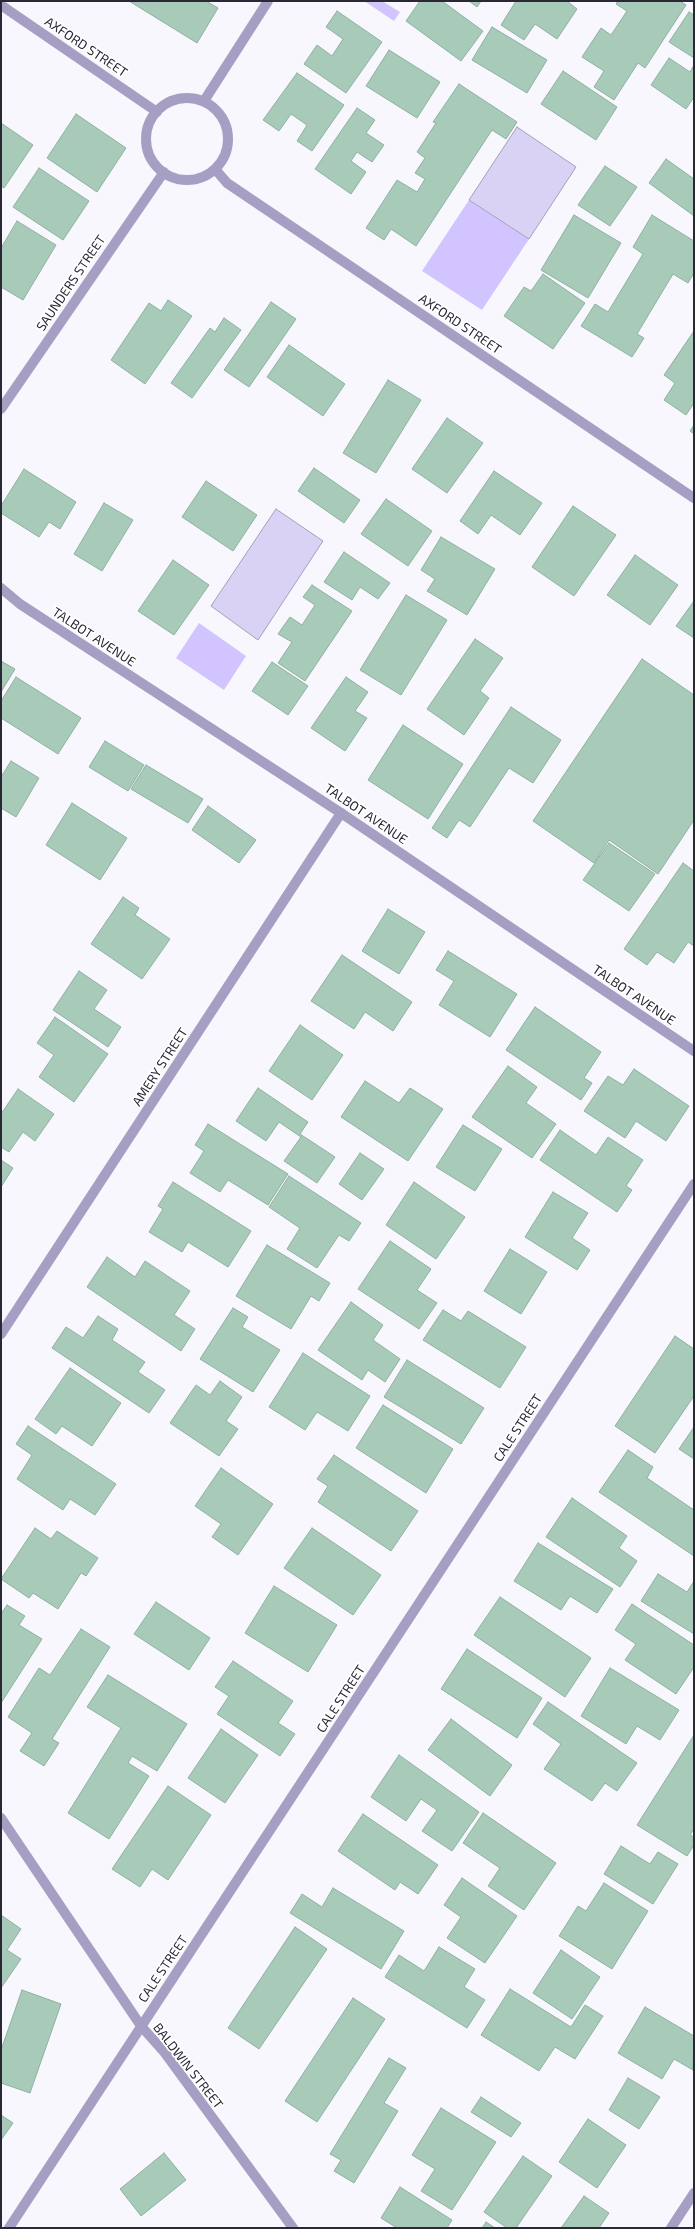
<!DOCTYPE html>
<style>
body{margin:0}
#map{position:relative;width:695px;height:2229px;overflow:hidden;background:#f9f7fe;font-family:"Exo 2",sans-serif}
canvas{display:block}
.frame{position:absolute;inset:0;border:2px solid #2a2834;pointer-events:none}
</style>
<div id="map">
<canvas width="695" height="2229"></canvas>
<div class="frame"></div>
</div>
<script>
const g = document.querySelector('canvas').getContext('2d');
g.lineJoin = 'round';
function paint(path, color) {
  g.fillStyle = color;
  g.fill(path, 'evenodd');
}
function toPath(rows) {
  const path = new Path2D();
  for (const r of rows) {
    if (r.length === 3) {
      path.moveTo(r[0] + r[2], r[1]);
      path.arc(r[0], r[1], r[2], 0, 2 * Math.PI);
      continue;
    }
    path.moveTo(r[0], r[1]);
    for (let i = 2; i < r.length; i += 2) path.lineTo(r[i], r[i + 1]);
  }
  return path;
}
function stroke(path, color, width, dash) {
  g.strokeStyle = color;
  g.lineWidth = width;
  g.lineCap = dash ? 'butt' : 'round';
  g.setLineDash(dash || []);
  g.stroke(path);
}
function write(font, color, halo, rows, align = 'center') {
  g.font = font + ' "Exo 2",sans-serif';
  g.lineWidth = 3.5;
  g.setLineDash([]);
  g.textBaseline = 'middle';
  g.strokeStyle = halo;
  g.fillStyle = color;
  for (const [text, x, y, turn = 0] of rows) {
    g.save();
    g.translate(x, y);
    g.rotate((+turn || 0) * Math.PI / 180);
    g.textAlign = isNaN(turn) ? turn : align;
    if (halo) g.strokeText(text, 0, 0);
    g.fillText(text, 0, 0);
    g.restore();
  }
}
paint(toPath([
 [364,1,382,1,400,12,394,21],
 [469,200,529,239,482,310,422,271],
 [199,623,246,656,224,690,176,658]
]), '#d2c5ff');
const water = toPath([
 [517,127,576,167,529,239,469,200,517,127],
 [276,509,323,541,258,640,211,606,276,509]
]);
paint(water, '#d9d2f4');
stroke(water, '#a49fba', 1);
const building = toPath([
 [129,1,206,1,218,8,197,43,129,1],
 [420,1,442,1,483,31,461,61,406,21,420,1],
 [469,1,481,1,477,7,469,1],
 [516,1,567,1,577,9,557,39,535,24,524,40,501,25,516,1],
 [618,1,680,1,686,5,645,68,638,63,614,100,594,87,604,71,582,57,601,28,611,35,627,11,616,4,618,1],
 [337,11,382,42,346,93,304,64,317,45,332,56,343,39,326,27,337,11],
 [689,12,694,15,694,58,669,42,689,12],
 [492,27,547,60,527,93,472,60,492,27],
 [389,50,440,82,417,118,366,86,389,50],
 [669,58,690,72,694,65,694,97,686,109,651,85,669,58],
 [563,71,617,107,596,140,541,104,563,71],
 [297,73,344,105,312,151,297,141,307,125,291,114,279,131,263,120,297,73],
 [459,84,517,122,506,139,492,130,416,246,391,229,384,240,366,228,397,180,417,192,425,179,415,173,425,158,417,152,436,123,433,122,459,84],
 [357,108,375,120,366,133,384,145,372,162,357,152,351,161,366,172,351,194,315,169,357,108],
 [76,114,126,148,97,192,47,158,76,114],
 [1,123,33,145,4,188,1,186,1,123],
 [666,159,694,179,694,216,649,183,666,159],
 [605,166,637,187,610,226,578,205,605,166],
 [39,168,89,201,63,240,13,207,39,168],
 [574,215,621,243,588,298,541,270,574,215],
 [652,215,694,241,694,273,688,283,673,274,637,334,644,338,632,357,581,326,595,304,608,312,643,254,633,247,652,215],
 [17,221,56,245,23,300,1,287,1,248,17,221],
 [543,274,585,303,553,349,504,316,524,287,531,291,543,274],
 [168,300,192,316,145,384,111,360,149,303,161,311,168,300],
 [271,302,296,319,249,387,224,370,271,302],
 [224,318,241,330,192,398,171,383,210,328,215,332,224,318],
 [694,331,694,403,686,415,664,400,675,383,664,375,694,331],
 [289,345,345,384,323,416,267,377,289,345],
 [388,380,421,400,376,473,343,453,388,380],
 [447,418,483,443,447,493,412,469,447,418],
 [694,425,694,434,690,431,694,425],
 [314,468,360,500,344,523,298,491,314,468],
 [24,469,76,502,60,529,49,522,39,537,1,513,1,506,24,469],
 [494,471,542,503,520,535,491,515,478,534,460,521,494,471],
 [206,481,257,515,233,551,182,517,206,481],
 [386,499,432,531,408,566,361,534,386,499],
 [104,503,133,520,102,571,74,554,104,503],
 [573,506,616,535,574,596,532,567,573,506],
 [441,537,495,569,467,615,427,591,435,579,421,570,441,537],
 [344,552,390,583,378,599,360,587,352,600,324,582,344,552],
 [635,555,678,585,650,625,607,595,635,555],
 [173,560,209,585,174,635,138,611,173,560],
 [312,585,352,611,305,681,278,663,292,642,278,634,290,617,302,625,315,605,303,597,312,585],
 [406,595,447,620,401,695,360,670,406,595],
 [694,601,694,638,676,626,694,601],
 [475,639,503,658,480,691,489,698,464,735,427,709,475,639],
 [642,659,694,695,694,820,658,874,609,840,594,863,533,821,642,659],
 [1,661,15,669,1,692,1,661],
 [272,662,308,686,288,715,252,691,272,662],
 [16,677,81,718,58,754,1,718,1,701,16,677],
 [346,677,368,692,355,711,367,718,345,751,311,728,346,677],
 [511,707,561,740,533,783,509,768,470,827,459,820,447,838,432,828,511,707],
 [403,725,463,764,428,819,368,780,403,725],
 [105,741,144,765,128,791,89,767,105,741],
 [11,761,39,778,16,817,1,808,1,777,11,761],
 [146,765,203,799,188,823,131,789,146,765],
 [72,803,127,838,100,880,46,845,72,803],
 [208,806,256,840,239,863,192,830,208,806],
 [609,843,655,874,629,911,583,880,609,843],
 [683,863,694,871,694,946,688,942,674,963,657,952,647,965,624,949,683,863],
 [123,897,139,908,135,915,170,939,142,979,91,944,123,897],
 [388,909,425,932,399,974,362,951,388,909],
 [448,951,517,994,490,1037,439,1005,454,981,436,970,448,951],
 [342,955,412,1002,393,1031,365,1012,354,1029,311,1001,342,955],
 [79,971,107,990,94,1009,121,1027,108,1047,53,1010,79,971],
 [535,1007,601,1052,584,1078,592,1083,581,1100,506,1050,535,1007],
 [55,1017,108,1054,74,1102,39,1077,54,1055,37,1043,55,1017],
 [300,1025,343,1055,312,1100,269,1071,300,1025],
 [508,1066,537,1087,526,1103,556,1124,532,1158,472,1117,508,1066],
 [634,1069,689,1106,666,1141,636,1121,625,1138,584,1111,608,1076,623,1085,634,1069],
 [365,1081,399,1103,410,1088,443,1109,408,1161,341,1117,365,1081],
 [258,1088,308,1122,300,1134,335,1157,317,1183,284,1161,301,1137,279,1122,266,1141,236,1121,258,1088],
 [18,1089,54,1114,35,1141,23,1132,9,1152,1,1147,1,1114,18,1089],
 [208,1124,288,1174,268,1205,228,1180,220,1192,190,1173,204,1151,195,1145,208,1124],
 [463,1125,502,1149,475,1191,436,1167,463,1125],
 [560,1130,596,1155,608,1137,643,1160,626,1186,632,1190,617,1212,540,1160,560,1130],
 [360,1153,384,1169,362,1200,339,1184,360,1153],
 [1,1160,13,1168,1,1187,1,1160],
 [289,1176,361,1223,349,1241,339,1235,317,1268,287,1249,300,1228,269,1207,289,1176],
 [173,1182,251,1231,228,1267,188,1242,182,1252,149,1232,163,1209,158,1206,173,1182],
 [414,1182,465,1217,436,1259,386,1225,414,1182],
 [553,1192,588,1213,572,1238,590,1250,577,1270,525,1237,553,1192],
 [390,1241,431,1269,417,1290,437,1303,419,1329,358,1289,390,1241],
 [267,1245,330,1283,319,1301,311,1296,291,1329,236,1296,267,1245],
 [510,1249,547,1272,521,1314,484,1291,510,1249],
 [107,1257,135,1277,145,1261,190,1291,174,1315,195,1329,181,1351,87,1287,107,1257],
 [351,1302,383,1325,373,1340,400,1359,385,1382,368,1370,362,1380,318,1350,351,1302],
 [233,1308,248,1317,242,1327,280,1350,253,1392,200,1359,233,1308],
 [443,1310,461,1321,468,1311,526,1347,500,1388,423,1340,443,1310],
 [98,1316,118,1329,112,1340,145,1362,138,1372,165,1390,149,1413,52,1348,66,1327,83,1338,98,1316],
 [675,1336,694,1349,694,1396,655,1453,615,1426,675,1336],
 [303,1353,370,1396,348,1431,317,1412,305,1430,269,1407,303,1353],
 [407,1360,484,1408,461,1444,384,1397,407,1360],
 [70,1368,121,1403,92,1446,62,1426,56,1434,35,1419,70,1368],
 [220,1381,242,1397,226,1421,238,1429,219,1456,170,1423,196,1385,210,1395,220,1381],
 [383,1405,453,1449,426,1493,356,1448,383,1405],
 [28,1426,116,1484,95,1515,70,1499,63,1510,17,1479,32,1455,16,1444,28,1426],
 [694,1427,694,1459,679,1449,694,1427],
 [628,1450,653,1467,647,1478,694,1510,694,1556,599,1492,628,1450],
 [334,1455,418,1511,391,1551,318,1502,328,1486,317,1479,334,1455],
 [221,1468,273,1504,238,1555,212,1537,221,1524,195,1506,221,1468],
 [572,1498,627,1536,619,1548,637,1561,620,1587,546,1537,572,1498],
 [35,1528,51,1539,57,1531,98,1558,86,1576,81,1573,58,1609,33,1593,29,1598,1,1579,35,1528],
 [312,1528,381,1575,353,1615,284,1568,312,1528],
 [538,1543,613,1589,597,1613,570,1596,561,1610,514,1581,538,1543],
 [658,1574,687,1592,694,1581,694,1634,641,1601,658,1574],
 [274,1586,337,1625,308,1672,245,1633,274,1586],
 [500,1597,591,1658,565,1697,474,1635,500,1597],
 [156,1602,210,1638,189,1670,134,1634,156,1602],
 [632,1604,694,1645,694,1667,676,1694,625,1660,636,1644,615,1630,632,1604],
 [7,1605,25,1616,19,1625,42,1639,1,1703,1,1614,7,1605],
 [81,1629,110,1647,52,1739,59,1743,44,1766,20,1751,32,1733,8,1717,39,1668,50,1675,81,1629],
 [467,1649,542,1698,517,1738,441,1689,467,1649],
 [233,1661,293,1701,278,1723,295,1734,280,1756,217,1714,229,1696,215,1687,233,1661],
 [610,1668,679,1710,660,1740,637,1726,626,1744,581,1716,610,1668],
 [108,1675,187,1724,157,1771,132,1756,128,1763,149,1776,109,1839,68,1813,121,1728,87,1707,108,1675],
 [548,1702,637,1763,617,1791,605,1783,592,1801,544,1769,561,1744,533,1724,548,1702],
 [451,1719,512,1765,490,1796,428,1750,451,1719],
 [221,1729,258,1755,225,1803,188,1778,221,1729],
 [694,1735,694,1829,690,1835,694,1837,694,1845,687,1856,637,1825,694,1735],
 [399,1755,479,1812,452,1851,422,1831,437,1810,421,1799,406,1821,371,1797,399,1755],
 [168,1786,211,1815,168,1880,152,1869,140,1887,112,1869,168,1786],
 [483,1813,556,1863,524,1910,488,1886,500,1868,463,1843,483,1813],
 [363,1814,438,1865,418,1894,400,1882,395,1890,338,1851,363,1814],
 [621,1846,650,1864,658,1852,678,1864,653,1904,604,1874,621,1846],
 [462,1878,517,1916,485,1963,447,1938,461,1917,444,1905,462,1878],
 [604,1883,648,1911,612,1969,559,1936,578,1906,586,1911,604,1883],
 [333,1888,404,1931,381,1969,290,1913,302,1894,322,1907,333,1888],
 [1,1915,21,1929,7,1950,21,1959,1,1988,1,1915],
 [295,1927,327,1949,259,2049,228,2028,295,1927],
 [439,1947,475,1969,464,1987,485,2000,467,2028,385,1977,399,1955,424,1971,439,1947],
 [561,1950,600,1977,572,2019,533,1993,561,1950],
 [510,1989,571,2027,585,2005,603,2016,575,2059,555,2047,539,2071,481,2035,510,1989],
 [22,1990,61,2004,30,2093,1,2083,1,2050,22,1990],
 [353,1998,385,2019,317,2122,285,2101,353,1998],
 [645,2007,694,2036,693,2070,674,2059,662,2079,618,2053,645,2007],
 [389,2058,406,2068,384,2103,398,2111,354,2183,334,2171,341,2160,330,2154,389,2058],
 [628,2078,660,2097,639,2129,609,2110,628,2078],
 [481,2097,521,2123,511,2137,471,2112,481,2097],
 [441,2108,496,2142,452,2210,421,2191,435,2169,412,2155,441,2108],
 [1,2115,13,2123,1,2140,1,2115],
 [588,2119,626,2145,597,2188,559,2162,588,2119],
 [164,2153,186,2180,141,2216,120,2189,164,2153],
 [523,2156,552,2176,516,2228,507,2228,484,2212,523,2156],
 [400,2187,452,2220,447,2228,397,2228,381,2218,400,2187],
 [584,2196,609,2213,599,2228,561,2228,584,2196],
 [486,2222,495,2228,482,2228,486,2222]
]);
paint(building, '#a7cab9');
stroke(building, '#8eb1a0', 1);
stroke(toPath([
 [1,5,157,112],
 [187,139,41],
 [204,101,268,1],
 [215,169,227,183,694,498],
 [1,409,164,172],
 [1,1334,341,813],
 [1,1818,141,2026,165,2053,293,2228],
 [9,2228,694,1184],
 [671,2228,694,2193]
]), '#a79fc3', 10);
stroke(toPath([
 [1,588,20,604,341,813,694,1051]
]), '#a79fc3', 10);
write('13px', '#2a2834', '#fff', [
 ["AXFORD STREET",86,47,34],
 ["SAUNDERS STREET",71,283,-56],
 ["AXFORD STREET",460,324,34],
 ["TALBOT AVENUE",94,637,33],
 ["TALBOT AVENUE",366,814,34],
 ["TALBOT AVENUE",634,995,34],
 ["AMERY STREET",160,1067,-57],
 ["CALE STREET",518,1428,-57],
 ["CALE STREET",341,1699,-57],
 ["CALE STREET",163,1969,-56],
 ["BALDWIN STREET",188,2066,52]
]);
</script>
